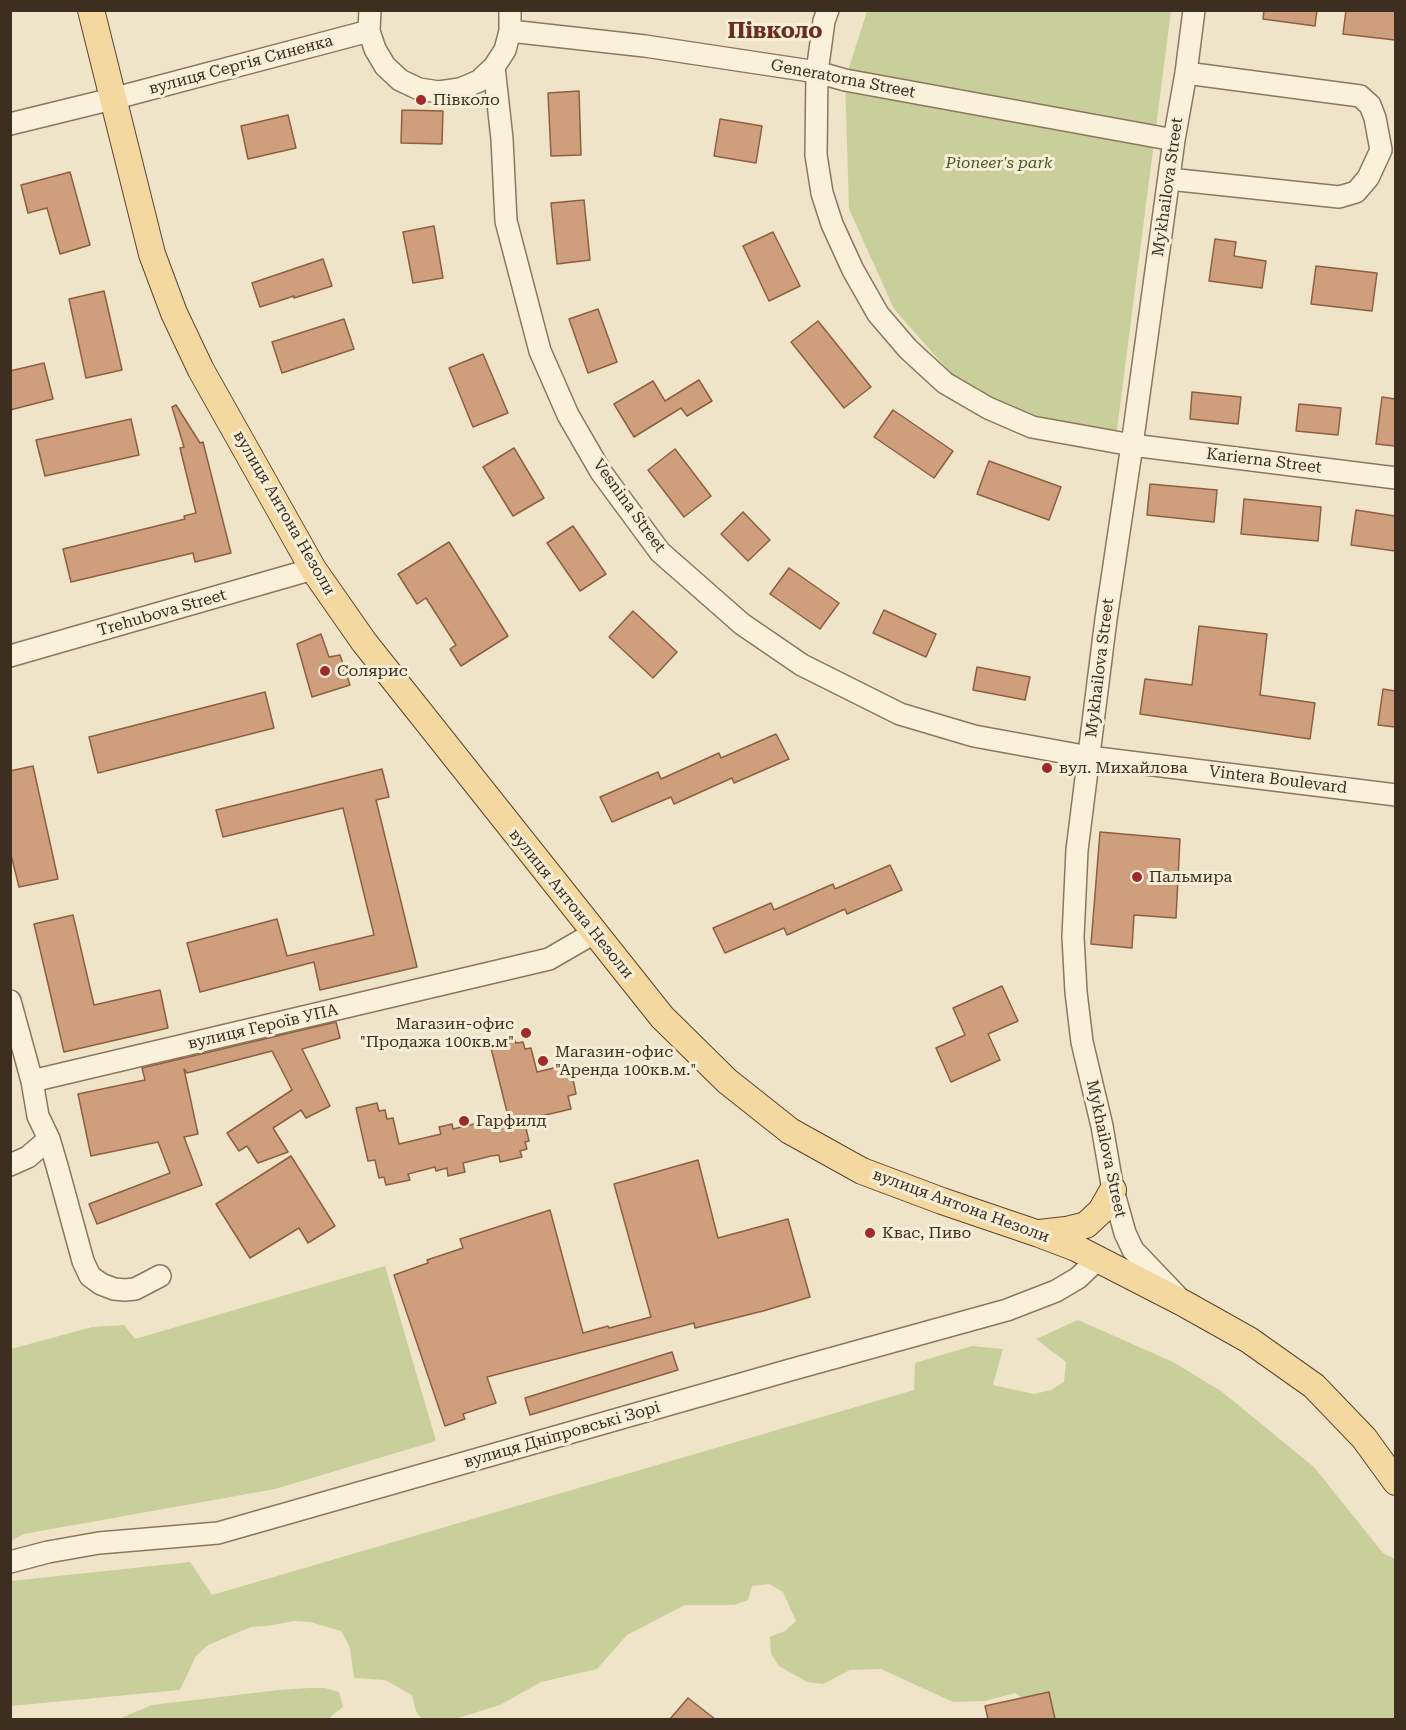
<!DOCTYPE html>
<meta charset="utf-8">
<style>
body{margin:0}
#map{position:relative;width:1406px;height:1730px;overflow:hidden;background:#f0e4c8;font-family:"Roboto Serif",serif}
canvas{display:block}
.frame{position:absolute;inset:0;border:12px solid #3d2e20;pointer-events:none}
</style>
<div id="map">
<canvas width="1406" height="1730"></canvas>
<div class="frame"></div>
</div>
<script>
const g = document.querySelector('canvas').getContext('2d');
g.lineJoin = 'round';
function paint(path, color) {
  g.fillStyle = color;
  g.fill(path, 'evenodd');
}
function toPath(rows) {
  const path = new Path2D();
  for (const r of rows) {
    path.moveTo(r[0], r[1]);
    for (let i = 2; i < r.length; i += 2) path.lineTo(r[i], r[i + 1]);
  }
  return path;
}
function stroke(path, color, width, dash) {
  g.strokeStyle = color;
  g.lineWidth = width;
  g.lineCap = dash ? 'butt' : 'round';
  g.setLineDash(dash || []);
  g.stroke(path);
}
function write(font, color, halo, rows, align = 'center') {
  g.font = font + ' "Roboto Serif",serif';
  g.lineWidth = 6;
  g.setLineDash([]);
  g.textBaseline = 'middle';
  g.strokeStyle = halo;
  g.fillStyle = color;
  for (const [text, x, y, turn = 0] of rows) {
    g.save();
    g.translate(x, y);
    g.rotate((+turn || 0) * Math.PI / 180);
    g.textAlign = isNaN(turn) ? turn : align;
    if (halo) g.strokeText(text, 0, 0);
    g.fillText(text, 0, 0);
    g.restore();
  }
}
paint(toPath([
 [867,11,1171,11,1116,437,1040,423,953,376,894,309,849,209,845,80],
 [385,1266,436,1441,275,1489,24,1534,11,1541,11,1349,92,1327,124,1325,135,1339],
 [1078,1320,1173,1362,1221,1391,1314,1467,1383,1553,1395,1559,1395,1719,1035,1719,1028,1702,1015,1693,985,1701,953,1702,881,1669,850,1670,823,1684,807,1682,779,1666,771,1654,770,1637,785,1631,796,1621,783,1592,769,1584,752,1586,748,1600,734,1605,685,1605,627,1635,597,1669,541,1682,500,1705,455,1719,421,1719,416,1711,412,1695,385,1680,354,1678,350,1648,341,1631,310,1622,294,1621,267,1626,251,1627,208,1645,196,1656,180,1690,11,1706,11,1581,190,1562,212,1595,914,1390,915,1363,972,1346,1003,1349,993,1385,1034,1394,1051,1390,1064,1382,1066,1362,1036,1339],
 [309,1688,325,1688,339,1692,343,1707,331,1716,330,1720,124,1720,123,1717,152,1705,279,1690]
]), '#c9cf9b');
const building = toPath([
 [1264,10,1317,10,1315,26,1263,19,1264,10],
 [1346,10,1395,10,1395,40,1343,34,1346,10],
 [579,91,581,155,551,156,548,93,579,91],
 [402,110,443,111,442,144,401,143,402,110],
 [288,115,296,148,248,159,241,126,288,115],
 [720,119,762,126,756,163,714,156,720,119],
 [70,172,90,245,60,254,47,208,28,213,21,185,70,172],
 [584,200,590,260,557,264,551,203,584,200],
 [434,226,443,278,413,283,403,232,434,226],
 [773,232,800,286,769,301,743,246,773,232],
 [1215,239,1236,242,1234,256,1266,261,1262,288,1209,281,1215,239],
 [323,259,332,286,294,298,294,296,260,307,252,283,323,259],
 [1316,266,1377,273,1372,311,1311,304,1316,266],
 [104,291,122,370,86,378,69,299,104,291],
 [598,309,617,362,588,373,569,319,598,309],
 [344,319,354,349,282,373,272,342,344,319],
 [818,321,871,387,844,408,791,342,818,321],
 [483,354,508,413,473,427,449,368,483,354],
 [44,363,53,399,10,410,10,371,44,363],
 [699,380,712,401,687,416,681,408,634,437,614,404,653,381,665,401,699,380],
 [1192,392,1241,397,1238,424,1190,419,1192,392],
 [1382,397,1395,399,1395,446,1376,444,1382,397],
 [1299,404,1341,408,1338,435,1296,431,1299,404],
 [176,405,200,443,203,442,231,553,195,562,193,553,71,582,63,549,185,519,184,516,196,513,180,448,184,447,172,407,176,405],
 [893,410,953,451,934,478,874,437,893,410],
 [131,419,139,455,45,476,36,440,131,419],
 [514,448,544,498,513,516,483,467,514,448],
 [675,449,711,496,684,517,648,470,675,449],
 [989,461,1061,487,1049,520,977,494,989,461],
 [1150,484,1217,490,1214,522,1147,515,1150,484],
 [1244,499,1321,507,1318,541,1241,534,1244,499],
 [1356,510,1395,516,1395,551,1351,545,1356,510],
 [743,512,770,540,748,561,721,534,743,512],
 [573,526,606,574,580,591,547,543,573,526],
 [449,542,508,636,461,666,450,649,456,645,426,598,417,604,398,574,449,542],
 [789,568,839,603,820,629,770,594,789,568],
 [884,610,936,634,926,657,873,633,884,610],
 [633,611,677,652,653,678,609,637,633,611],
 [1199,626,1267,634,1260,695,1315,703,1310,739,1140,714,1145,679,1192,685,1199,626],
 [321,634,329,657,340,655,350,685,312,697,297,644,321,634],
 [977,667,1030,677,1025,700,973,690,977,667],
 [1383,689,1395,691,1395,727,1378,725,1383,689],
 [265,692,274,728,98,773,89,737,265,692],
 [776,734,789,759,734,783,732,778,674,804,671,797,612,822,600,797,658,772,661,779,719,753,721,758,776,734],
 [33,766,58,879,19,887,10,851,10,771,33,766],
 [382,769,389,797,376,800,417,967,320,990,314,962,200,992,187,943,277,919,287,956,374,935,343,808,223,837,216,810,382,769],
 [1100,832,1180,839,1176,918,1134,915,1132,948,1091,944,1100,832],
 [890,865,902,890,847,914,845,909,787,935,784,928,725,953,713,928,771,903,774,910,833,884,835,889,890,865],
 [73,915,94,1005,160,990,168,1028,64,1052,34,924,73,915],
 [1002,986,1018,1021,988,1034,1000,1060,951,1082,936,1048,965,1035,953,1008,1002,986],
 [336,1022,340,1038,302,1049,330,1106,306,1118,301,1110,273,1128,288,1152,258,1163,247,1146,239,1151,227,1133,292,1090,272,1051,187,1073,184,1069,198,1134,184,1137,202,1185,97,1224,89,1204,170,1173,158,1142,91,1156,78,1094,145,1080,142,1068,336,1022],
 [514,1037,516,1043,523,1042,525,1049,531,1048,537,1072,562,1066,564,1076,572,1074,576,1094,568,1096,571,1109,524,1120,529,1141,525,1142,527,1149,520,1151,522,1157,500,1162,499,1155,491,1156,463,1163,465,1172,448,1176,447,1168,436,1171,435,1167,408,1174,410,1180,386,1185,384,1177,379,1178,375,1160,368,1161,356,1108,377,1103,379,1111,385,1110,387,1119,393,1118,399,1144,441,1134,439,1127,452,1124,453,1129,508,1116,491,1048,499,1046,498,1040,514,1037],
 [291,1156,335,1226,308,1243,299,1228,250,1258,216,1204,291,1156],
 [698,1160,718,1238,788,1219,810,1297,763,1311,695,1328,694,1323,487,1377,496,1403,463,1414,465,1419,445,1426,394,1275,428,1263,427,1260,463,1248,460,1239,550,1210,583,1333,608,1326,609,1328,651,1317,614,1184,698,1160],
 [672,1352,678,1370,530,1415,525,1398,672,1352],
 [1049,1692,1055,1719,988,1719,985,1706,1049,1692],
 [688,1698,715,1719,670,1719,688,1698]
]);
paint(building, '#cf9f7d');
stroke(building, '#8d5f41', 1.5);
const minor = toPath([
 [370,10,369,31,375,49,385,66,400,80,419,89,439,92,460,89,479,81,494,67,505,50,510,31,510,10],
 [828,10,824,21,817,72,816,155,822,193,832,224,853,270,878,314,908,349,945,383,988,408,1032,427,1132,445,1396,478],
 [510,31,645,46,817,72,845,80,1174,140],
 [494,67,502,139,506,221,540,351,568,415,601,472,660,552,742,624,802,665,900,714,974,736,1089,757,1396,795],
 [10,124,112,99,369,31],
 [1169,179,1339,197,1356,192,1368,178,1381,150,1375,118,1370,105,1360,96,1186,73],
 [10,656,313,569],
 [10,1001,32,1081,38,1116,49,1139,57,1166,83,1261,90,1276,101,1284,114,1289,125,1290,135,1289,160,1276],
 [32,1081,549,959,594,933],
 [10,1165,28,1157,49,1139],
 [1177,1296,1133,1250,1125,1233,1113,1190,1102,1126,1082,1042,1076,992,1073,937,1077,850,1106,619,1132,445,1174,140,1186,73,1194,10],
 [10,1562,48,1552,99,1543,218,1533,790,1370,1007,1310,1056,1291,1078,1278,1098,1259]
]);
const major = toPath([
 [91,10,152,254,174,313,201,370,313,569,364,642,662,1017,727,1081,790,1131,862,1171,942,1201,1039,1234,1076,1248,1183,1303,1249,1340,1314,1386,1364,1438,1396,1482],
 [1039,1233,1066,1230,1086,1225,1101,1211,1113,1190]
]);
stroke(minor, '#8d765c', 24);
stroke(major, '#5b4430', 28);
stroke(minor, '#faf1dc', 21);
stroke(major, '#f3d9a0', 26);
for (const [x, y, r, color] of [
 [421,100,6,"#9e2a2b"],
 [325,671,6,"#9e2a2b"],
 [1047,768,6,"#9e2a2b"],
 [1137,877,6,"#9e2a2b"],
 [526,1033,6,"#9e2a2b"],
 [543,1061,6,"#9e2a2b"],
 [464,1121,6,"#9e2a2b"],
 [870,1233,6,"#9e2a2b"]
]) {
  const dot = new Path2D();
  dot.arc(x, y, r, 0, 2 * Math.PI);
  g.fillStyle = color;
  g.fill(dot);
  stroke(dot, '#f7eed8', 2);
}
write('16px', '#3d2e20', '#f7eed8', [
 ["вулиця Сергія Синенка",241,65,-15],
 ["Generatorna Street",843,79,11],
 ["Mykhailova Street",1168,187,-82],
 ["Karierna Street",1264,461,7],
 ["Vesnina Street",629,506,54],
 ["вулиця Антона Незоли",284,513,60],
 ["Trehubova Street",162,613,-16],
 ["Mykhailova Street",1100,668,-83],
 ["Vintera Boulevard",1278,780,7],
 ["вулиця Антона Незоли",571,904,51],
 ["вулиця Героїв УПА",263,1027,-13],
 ["Mykhailova Street",1106,1149,78],
 ["вулиця Антона Незоли",961,1206,20],
 ["вулиця Дніпровські Зорі",562,1435,-16]
]);
write('16px', '#3d2e20', '#f7eed8', [
 ["Півколо",433,100],
 ["Солярис",337,671],
 ["вул. Михайлова",1059,768],
 ["Пальмира",1149,877],
 ["Магазин-офис",514,1024,"right"],
 ["\"Продажа 100кв.м\"",514,1042,"right"],
 ["Магазин-офис",555,1052],
 ["\"Аренда 100кв.м.\"",555,1070],
 ["Гарфилд",476,1121],
 ["Квас, Пиво",882,1233]
], 'left');
write('italic 16px', '#4d5a26', '#f7eed8', [
 ["Pioneer's park",999,163]
]);
write('bold 22px', '#6b2e1e', '#f7eed8', [
 ["Півколо",775,32]
]);
</script>
